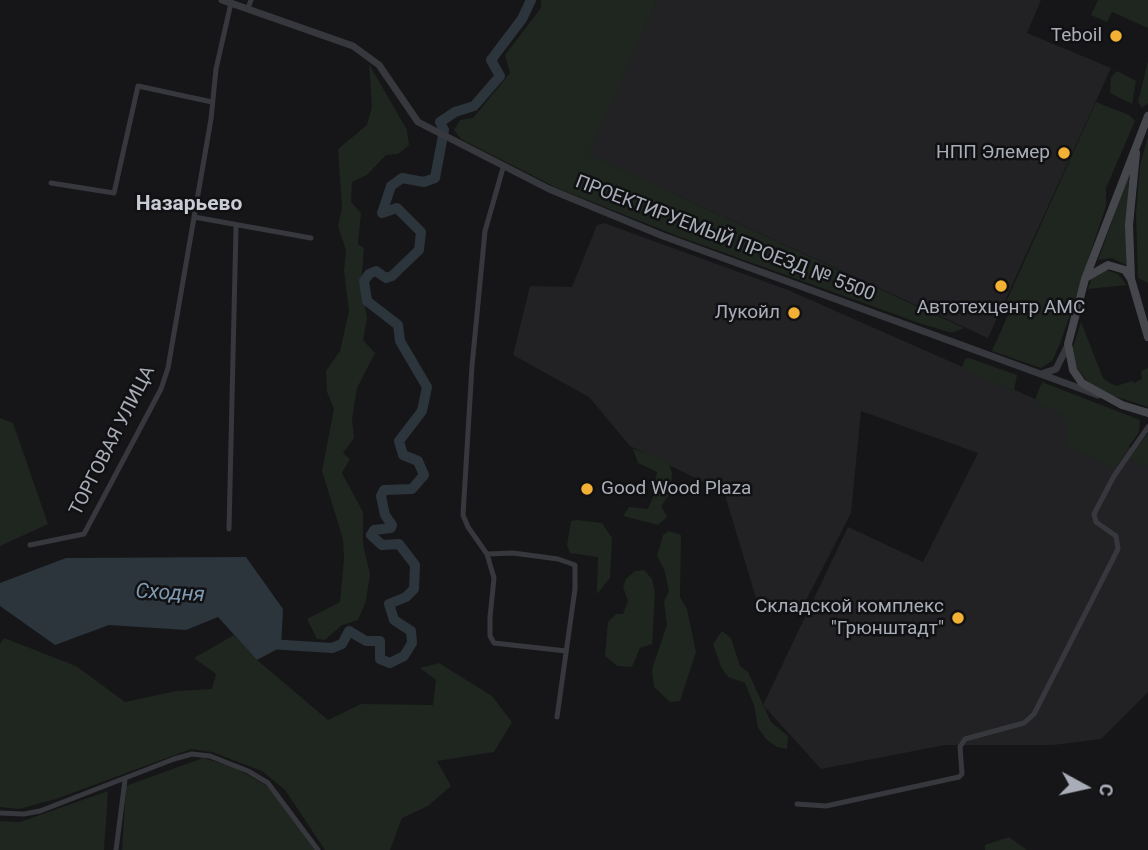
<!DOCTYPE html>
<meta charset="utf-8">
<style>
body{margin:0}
#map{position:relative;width:1148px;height:850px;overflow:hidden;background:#161618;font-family:Roboto,sans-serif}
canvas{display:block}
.north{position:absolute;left:1050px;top:752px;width:70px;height:70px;-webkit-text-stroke:5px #111113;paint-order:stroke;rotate:98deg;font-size:19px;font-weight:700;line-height:28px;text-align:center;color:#a8adb8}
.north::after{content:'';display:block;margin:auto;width:24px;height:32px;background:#a8adb8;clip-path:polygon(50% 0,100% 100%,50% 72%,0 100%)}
</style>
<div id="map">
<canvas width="1148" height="850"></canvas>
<div class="north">С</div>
</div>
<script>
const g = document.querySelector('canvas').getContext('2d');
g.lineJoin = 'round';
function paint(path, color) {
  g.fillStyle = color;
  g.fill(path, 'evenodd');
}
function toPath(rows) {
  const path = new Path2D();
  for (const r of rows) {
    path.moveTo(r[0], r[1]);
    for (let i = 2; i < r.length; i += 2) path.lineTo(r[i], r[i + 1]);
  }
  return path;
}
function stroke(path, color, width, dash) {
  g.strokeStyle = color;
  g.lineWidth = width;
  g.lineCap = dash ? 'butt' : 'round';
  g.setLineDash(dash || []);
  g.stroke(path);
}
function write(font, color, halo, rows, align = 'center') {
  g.font = font + ' Roboto,sans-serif';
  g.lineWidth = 5;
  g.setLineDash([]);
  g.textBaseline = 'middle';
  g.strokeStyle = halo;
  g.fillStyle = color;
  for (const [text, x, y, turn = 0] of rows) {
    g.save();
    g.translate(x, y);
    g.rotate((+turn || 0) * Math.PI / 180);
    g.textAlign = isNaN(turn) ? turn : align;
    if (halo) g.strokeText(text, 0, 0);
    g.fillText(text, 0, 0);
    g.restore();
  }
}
paint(toPath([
 [657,0,1041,0,1027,33,1111,68,988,338,587,154],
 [604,223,788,290,1060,410,1148,457,1148,692,1101,739,1053,745,945,745,821,769,763,705,848,527,923,562,978,453,861,411,851,513,799,614,756,598,724,492,630,446,589,397,513,355,530,286,572,287,597,225]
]), '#222225');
paint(toPath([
 [541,0,657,0,588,154,964,328,952,333,919,323,680,237,557,188,461,139,454,130,460,120,473,118,510,73,505,55,541,8],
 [1098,0,1148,0,1148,28,1112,12,1107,22,1091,15],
 [1148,61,1148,103,1142,108,1138,102],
 [369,64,407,130,409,145,398,154,386,155,367,175,352,182,351,202,361,213,358,244,364,248,361,285,367,318,363,340,375,353,357,388,352,419,354,438,343,453,350,459,342,473,363,512,363,545,370,574,366,601,358,620,342,625,325,640,317,639,307,619,340,602,344,559,343,539,322,471,334,409,327,392,326,371,340,351,349,311,344,271,346,250,338,226,342,208,338,149,367,125,372,107],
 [1117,71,1136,81,1132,104,1110,93,1111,77],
 [1096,102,1129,115,1135,121,1106,188,1106,206,1060,344,1052,361,1041,368,992,351,1012,306,1006,302],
 [1148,136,1148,283,1138,278,1136,214,1140,166],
 [1129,174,1126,265,1112,258,1098,260],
 [1104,269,1118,274,1127,285,1088,289,1092,278],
 [1081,322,1103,378,1110,383,1116,386,1132,381,1134,383,1142,379,1141,371,1148,368,1148,407,1114,396,1087,381,1075,366,1073,347],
 [969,358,1017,375,1014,391,962,368,965,359],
 [1042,382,1140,420,1139,432,1114,468,1066,446,1069,427,1060,413,1034,402],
 [0,418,13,423,48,524,0,546],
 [1148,433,1148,467,1129,458],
 [633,449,668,461,672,473,670,494,661,506,667,517,658,525,623,516,629,507,648,509,653,497,657,472,638,463],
 [577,520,602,523,612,538,610,578,597,594,598,557,570,553,567,545,571,521],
 [669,531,681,535,680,597,687,609,696,652,680,701,670,702,654,687,652,669,667,625,664,602,669,591,664,569,657,556,663,535],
 [644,570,652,579,655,593,652,644,640,648,632,667,617,666,605,656,608,622,616,614,623,614,628,601,623,587,626,579,635,571],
 [722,631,731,638,740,666,748,672,771,722,788,736,787,749,777,747,766,739,758,728,754,705,745,683,728,677,721,667,713,644],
 [234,635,257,660,328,720,361,704,433,705,436,680,420,668,439,663,492,696,512,722,494,752,437,761,451,786,428,806,402,818,390,850,325,850,285,790,262,771,212,752,191,749,56,799,19,809,0,807,0,644,4,638,76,666,125,702,176,691,212,689,216,674,194,658],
 [203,758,234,767,274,790,316,850,122,850,126,786],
 [108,791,104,850,0,850,0,821,20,822],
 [1009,837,1027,850,985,850,985,845]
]), '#1e261f');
paint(toPath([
 [246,557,283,609,281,647,257,660,218,617,186,630,109,625,55,645,0,606,0,583,66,558]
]), '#2c353c');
stroke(toPath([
 [269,644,332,648,342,644,349,631,366,641,380,641,380,659,390,663,404,656,412,643,411,631,394,620,389,604,406,597,414,589,415,565,399,544,382,545,371,535,374,530,391,528,392,525,385,515,381,496,384,490,412,489,424,475,418,461,403,455,399,441,422,411,427,387,400,341,398,325,367,301,364,281,369,274,376,271,386,278,392,276,419,250,421,232,397,208,382,213,391,186,402,178,424,182,435,178,444,130,440,122,455,112,474,106,500,76,491,60,522,19,531,0]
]), '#2c353c', 10);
stroke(toPath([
 [248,8,251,0],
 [503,168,485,231,472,366,463,515,468,527,487,554,513,553,558,559,575,565,575,589,557,717],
 [51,183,114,193,138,86,212,102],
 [194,217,311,238],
 [229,529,236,227],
 [30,545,84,534,161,389,168,368,211,119,216,69,231,3],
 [487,554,494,578,490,617,490,636,494,643,566,651],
 [797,804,826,806,959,777,962,774,960,747,965,739,1024,723,1034,714,1118,549,1116,536,1096,522,1094,514,1114,476,1148,427],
 [0,813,24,814,40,811,174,759,192,754,210,756,248,771,268,783,318,850],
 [116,850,125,780]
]), '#37383d', 5);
stroke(toPath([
 [222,0,353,46,379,65,418,122,549,189,663,236,1098,395],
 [1044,373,1056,369,1068,345]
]), '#37383d', 7);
stroke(toPath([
 [1148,116,1085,279,1068,344,1073,370,1082,383,1122,405,1148,413],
 [1087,277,1108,265,1125,270,1131,279,1148,337],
 [1131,279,1129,225,1136,153]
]), '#45474d', 8);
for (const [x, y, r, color] of [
 [1116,36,7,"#f2b134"],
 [1064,153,7,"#f2b134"],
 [1001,286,7,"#f2b134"],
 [794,313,7,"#f2b134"],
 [587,489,7,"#f2b134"],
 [958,618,7,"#f2b134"]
]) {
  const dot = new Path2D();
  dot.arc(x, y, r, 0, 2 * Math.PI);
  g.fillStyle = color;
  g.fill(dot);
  stroke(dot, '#111113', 2.5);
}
write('19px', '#a8adb8', '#111113', [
 ["Teboil",1102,36],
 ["НПП Элемер",1050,153],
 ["Автотехцентр АМС",1001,308,"center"],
 ["Лукойл",780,313],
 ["Good Wood Plaza",601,489,"left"],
 ["Складской комплекс",944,607],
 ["\"Грюнштадт\"",944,629]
], 'right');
write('19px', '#a8adb8', '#111113', [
 ["ПРОЕКТИРУЕМЫЙ ПРОЕЗД № 5500",725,239,21],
 ["ТОРГОВАЯ УЛИЦА",113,441,-63]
]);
write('bold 21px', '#c9ccd4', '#111113', [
 ["Назарьево",189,205]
]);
write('italic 21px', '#7f9bb3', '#111113', [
 ["Сходня",170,594,3]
]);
</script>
